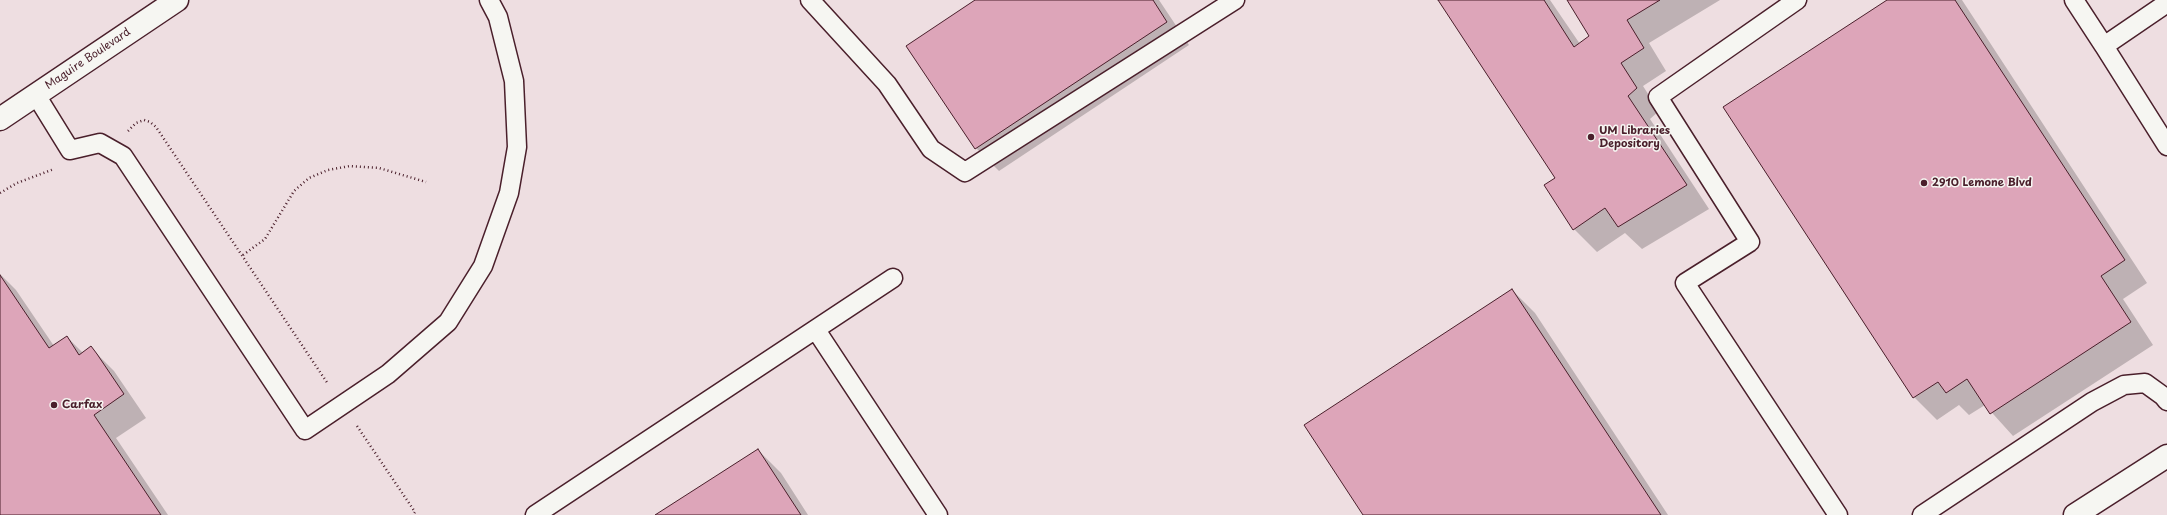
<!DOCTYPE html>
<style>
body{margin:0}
canvas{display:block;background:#f6f6f2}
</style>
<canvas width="2167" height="515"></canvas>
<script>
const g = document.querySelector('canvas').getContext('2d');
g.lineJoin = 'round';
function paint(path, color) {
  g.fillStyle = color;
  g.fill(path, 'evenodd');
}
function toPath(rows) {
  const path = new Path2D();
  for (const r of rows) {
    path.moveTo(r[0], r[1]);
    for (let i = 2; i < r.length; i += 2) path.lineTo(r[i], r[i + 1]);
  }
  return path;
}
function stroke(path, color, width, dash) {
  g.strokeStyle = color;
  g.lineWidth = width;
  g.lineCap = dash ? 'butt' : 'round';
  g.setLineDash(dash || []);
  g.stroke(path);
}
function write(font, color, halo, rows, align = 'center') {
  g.font = font + ' "Playpen Sans",sans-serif';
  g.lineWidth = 3;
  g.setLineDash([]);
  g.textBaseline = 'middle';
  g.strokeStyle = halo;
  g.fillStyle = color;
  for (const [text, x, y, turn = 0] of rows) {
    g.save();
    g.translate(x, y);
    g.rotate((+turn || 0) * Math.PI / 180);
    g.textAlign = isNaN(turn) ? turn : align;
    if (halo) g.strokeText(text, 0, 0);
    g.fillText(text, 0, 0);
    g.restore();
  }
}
paint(toPath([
 [0,0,2167,0,2167,515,0,515]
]), '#eedee1');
paint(toPath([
 [977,0,1159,0,1189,45,999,171,976,148,908,46],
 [1439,0,1550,0,1580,44,1591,37,1568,0,1720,0,1649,43,1666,71,1643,86,1659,111,1650,119,1709,209,1642,249,1625,233,1597,252,1574,229,1556,178],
 [1888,0,1962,0,2147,283,2123,299,2153,345,2013,436,1985,405,1969,415,1959,405,1937,420,1914,397,1724,107],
 [0,274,16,290,54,346,67,337,83,353,91,348,114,371,146,418,116,438,168,515,0,515],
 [1512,290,1535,313,1668,515,1364,515],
 [758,450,781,473,808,515,657,515]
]), '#0003');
const building = toPath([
 [975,0,1153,0,1167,22,975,149,906,46,975,0],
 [1438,0,1544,0,1574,47,1589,36,1567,0,1660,0,1627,20,1644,48,1621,63,1637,88,1628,96,1687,185,1618,227,1605,208,1573,230,1544,185,1555,178,1438,0],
 [1887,0,1955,0,2125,260,2101,276,2131,322,1990,414,1967,379,1946,393,1938,382,1913,398,1723,107,1887,0],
 [0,275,49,348,67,336,79,355,91,346,97,354,124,394,94,415,161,515,0,515,0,275],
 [1512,289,1661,515,1363,515,1304,425,1512,289],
 [758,449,801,515,655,515,758,449]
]);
paint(building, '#dda5b9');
stroke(building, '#4a1f2b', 1);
const service = toPath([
 [810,0,887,84,931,149,965,172,1235,0],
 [1797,0,1658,97,1750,242,1685,283,1838,515],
 [2074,0,2104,46],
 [2167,3,2104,46,2167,146],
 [36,95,70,150,100,143,123,156,305,430,388,374,448,322,483,266,509,193,517,147,514,81,498,17,489,0],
 [816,330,938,515],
 [535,515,893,278],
 [1922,515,2092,402,2124,385,2145,383,2163,396,2167,401]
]);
const minor = toPath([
 [2075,515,2167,456]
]);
const tertiary = toPath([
 [0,119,177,0]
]);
stroke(service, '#4a1f2b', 21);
stroke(minor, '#4a1f2b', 25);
stroke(tertiary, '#4a1f2b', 25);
stroke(toPath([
 [128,131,136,123,144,120,150,122,156,127,328,384],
 [0,193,17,183,54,169],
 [243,255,265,239,294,191,309,178,328,170,350,166,379,168,426,182],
 [357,426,415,512,413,515]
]), '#4a1f2b', 2.5, [1, 3]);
stroke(service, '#f6f6f2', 18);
stroke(minor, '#f6f6f2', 22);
stroke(tertiary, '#f6f6f2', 22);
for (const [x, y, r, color] of [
 [1591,137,4,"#4a1f2b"],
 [1924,183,4,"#4a1f2b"],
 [54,405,4,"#4a1f2b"]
]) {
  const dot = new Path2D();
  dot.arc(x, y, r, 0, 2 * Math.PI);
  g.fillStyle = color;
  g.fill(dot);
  stroke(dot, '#f6f6f2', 1.5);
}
write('11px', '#4a1f2b', '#f6f6f2', [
 ["Maguire Boulevard",88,59,-34]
]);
write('bold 11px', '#4a1f2b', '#f6f6f2', [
 ["UM Libraries",1599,131],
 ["Depository",1599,144],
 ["2910 Lemone Blvd",1932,183],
 ["Carfax",62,405]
], 'left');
</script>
